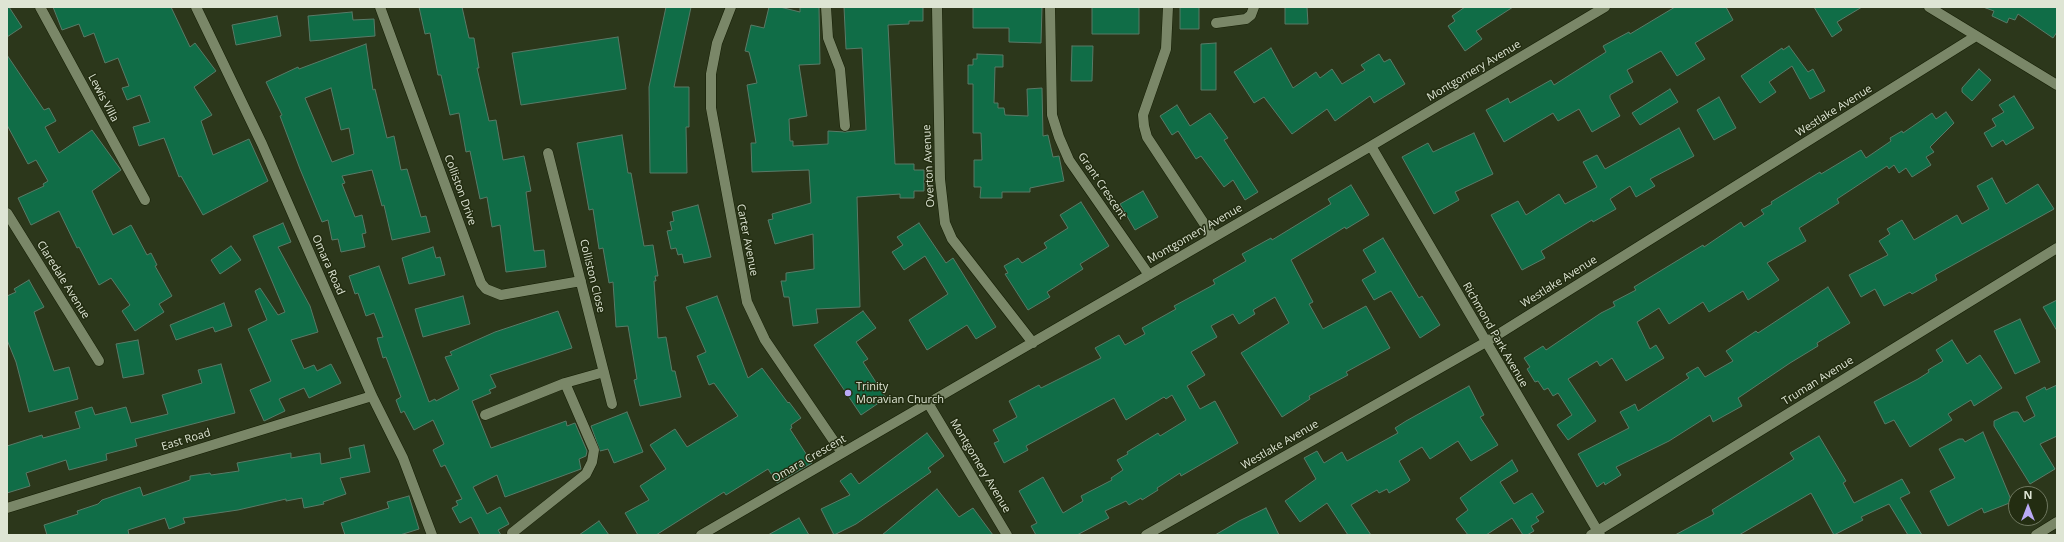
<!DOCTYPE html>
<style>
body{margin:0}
#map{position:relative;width:2064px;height:542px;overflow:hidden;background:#2c371b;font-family:"Open Sans",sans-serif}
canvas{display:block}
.frame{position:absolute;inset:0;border:8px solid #dee5d4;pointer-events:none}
.north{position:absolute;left:2008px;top:486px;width:40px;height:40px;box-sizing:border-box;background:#232d11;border:1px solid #6e775f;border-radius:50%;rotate:0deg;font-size:11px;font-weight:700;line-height:16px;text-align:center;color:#dee5d4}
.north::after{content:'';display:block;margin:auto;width:14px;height:18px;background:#baaaf6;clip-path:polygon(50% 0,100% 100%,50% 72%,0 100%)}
</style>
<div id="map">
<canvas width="2064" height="542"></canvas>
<div class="frame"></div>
<div class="north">N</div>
</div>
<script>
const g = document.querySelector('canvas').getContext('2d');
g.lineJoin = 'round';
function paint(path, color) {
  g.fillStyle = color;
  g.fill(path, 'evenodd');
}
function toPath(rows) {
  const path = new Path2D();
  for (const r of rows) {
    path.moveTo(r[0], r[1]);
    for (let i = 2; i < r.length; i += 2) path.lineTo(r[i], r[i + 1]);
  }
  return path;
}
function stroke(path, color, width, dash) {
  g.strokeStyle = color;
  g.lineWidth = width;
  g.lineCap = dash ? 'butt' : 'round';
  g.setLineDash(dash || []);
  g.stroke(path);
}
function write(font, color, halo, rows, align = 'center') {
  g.font = font + ' "Open Sans",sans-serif';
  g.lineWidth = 3;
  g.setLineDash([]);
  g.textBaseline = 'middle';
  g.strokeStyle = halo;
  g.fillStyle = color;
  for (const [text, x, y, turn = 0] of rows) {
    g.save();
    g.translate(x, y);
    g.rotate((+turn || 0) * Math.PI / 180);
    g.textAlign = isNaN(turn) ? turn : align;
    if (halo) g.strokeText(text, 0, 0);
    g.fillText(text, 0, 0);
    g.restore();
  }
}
const building = toPath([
 [7,7,9,7,22,27,7,37,7,7],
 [53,7,171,7,190,47,195,43,216,71,194,87,212,115,201,121,213,155,249,139,268,181,203,215,181,176,179,177,164,138,139,146,133,127,150,122,140,95,127,100,122,88,129,86,118,58,105,63,94,33,84,37,79,24,62,30,53,7],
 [419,7,462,7,469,38,474,38,479,68,477,68,489,121,496,120,503,160,524,156,531,191,526,192,534,251,544,250,546,267,506,272,500,225,492,227,487,197,480,199,470,151,466,152,459,113,450,115,441,75,438,75,430,33,425,34,419,7],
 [666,7,691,7,674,87,689,87,689,127,686,127,687,173,650,173,649,87,666,7],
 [769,7,780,7,800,12,800,7,819,7,820,64,799,65,807,116,789,119,790,141,793,141,793,146,828,144,828,131,845,132,866,130,862,48,846,49,844,7,923,7,923,21,909,21,909,24,888,25,895,164,914,164,914,170,924,170,924,191,914,191,914,198,900,198,900,194,857,197,860,307,816,309,818,323,793,326,789,297,784,297,781,281,786,281,786,273,814,269,813,234,775,244,768,220,773,219,772,214,811,203,809,170,752,172,751,143,756,143,747,85,757,83,749,52,745,51,751,25,764,28,769,7],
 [973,7,1042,7,1041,43,1009,42,1009,28,973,28,973,7],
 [1092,7,1139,7,1139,34,1092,34,1092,7],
 [1180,7,1199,7,1199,29,1180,29,1180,7],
 [1285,7,1307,7,1308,24,1285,24,1285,7],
 [1465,7,1513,7,1476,31,1482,39,1465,51,1448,26,1455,21,1452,16,1465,7],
 [1675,7,1726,7,1733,20,1695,43,1705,59,1677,76,1661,51,1627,70,1633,82,1610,95,1610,98,1620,116,1592,132,1579,109,1558,121,1553,113,1504,142,1486,110,1508,98,1510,103,1551,80,1554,85,1606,52,1603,46,1629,32,1630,34,1675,7],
 [1814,7,1862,7,1837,22,1842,30,1832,37,1814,7],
 [1983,7,2057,7,2057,32,2053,38,2018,14,2015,20,2009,18,2007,23,1992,16,1994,11,1983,7],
 [352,12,353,20,374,19,375,36,310,41,308,16,352,12],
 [277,16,281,36,236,45,232,25,277,16],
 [618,37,626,89,521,105,512,53,618,37],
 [1216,43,1216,90,1201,90,1201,44,1216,43],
 [366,44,373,90,375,89,387,138,394,136,401,170,407,169,421,217,426,216,430,232,392,240,384,205,382,206,372,170,342,176,345,183,342,184,355,217,362,215,366,233,362,234,365,247,341,252,338,239,332,240,328,220,322,222,300,169,280,116,282,115,266,82,298,67,299,69,366,44],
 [331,88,341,130,349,128,354,154,332,162,305,98,331,88],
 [1072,46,1093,46,1092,81,1071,81,1072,46],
 [1789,46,1808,72,1813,69,1825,91,1810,99,1792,66,1769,82,1776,92,1760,103,1741,76,1782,48,1783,50,1789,46],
 [1271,48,1293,88,1316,72,1320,78,1332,69,1342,84,1365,70,1361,65,1379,54,1384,62,1390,59,1405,84,1374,103,1370,96,1335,121,1327,109,1292,134,1264,97,1254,103,1234,72,1271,48],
 [977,54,1003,55,1003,67,995,67,994,103,998,103,998,108,1004,108,1005,115,1028,116,1027,89,1042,88,1043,136,1048,135,1053,157,1059,156,1064,181,1030,188,1030,192,1002,192,1002,198,980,198,981,187,974,187,974,160,982,160,981,133,973,133,973,84,968,84,968,65,973,65,973,59,977,59,977,54],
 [7,55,44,110,49,108,56,121,45,127,59,153,92,130,121,170,92,191,113,235,131,225,147,255,151,253,157,265,155,266,172,296,159,304,164,312,135,331,122,311,130,305,111,278,99,285,79,247,77,248,59,211,31,225,18,198,44,186,43,184,48,181,36,160,28,164,7,125,7,55],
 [1979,69,1991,80,1972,101,1962,92,1962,88,1979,69],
 [1670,89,1678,102,1640,125,1632,113,1670,89],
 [2014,96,2034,128,2006,145,2003,140,1992,147,1984,133,1996,126,1992,119,2004,112,1999,105,2014,96],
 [1719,97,1736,128,1714,140,1697,110,1719,97],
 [1177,105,1190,126,1210,113,1228,138,1224,140,1258,192,1245,200,1233,180,1224,187,1201,156,1196,159,1178,131,1172,135,1160,116,1177,105],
 [1946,112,1954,123,1930,147,1934,152,1926,157,1931,165,1912,177,1906,168,1899,173,1894,165,1889,169,1887,166,1837,199,1839,203,1799,228,1806,241,1767,263,1779,280,1748,300,1743,291,1709,312,1703,302,1669,324,1659,308,1637,322,1650,349,1656,345,1664,358,1626,381,1612,358,1600,366,1597,361,1568,379,1596,421,1568,440,1557,425,1572,415,1558,393,1553,396,1548,388,1544,390,1538,381,1535,382,1527,369,1530,367,1524,358,1543,346,1546,350,1601,313,1615,306,1613,302,1636,290,1634,287,1703,245,1704,247,1741,222,1744,227,1764,214,1761,210,1772,204,1771,202,1820,172,1821,174,1861,150,1866,158,1891,141,1890,138,1902,131,1903,133,1932,113,1936,119,1946,112],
 [1679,128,1694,156,1650,179,1655,186,1636,197,1630,186,1610,199,1616,209,1593,222,1592,220,1541,251,1545,258,1522,270,1491,215,1518,201,1526,215,1559,194,1565,204,1597,187,1583,162,1597,155,1605,169,1679,128],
 [1474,133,1493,174,1455,192,1459,200,1434,214,1402,157,1428,143,1433,152,1474,133],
 [622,135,628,173,631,173,644,246,653,245,658,276,655,276,656,281,654,281,658,338,666,337,672,371,675,371,681,397,640,406,634,380,637,379,628,326,616,327,613,282,609,283,603,248,599,249,593,209,589,210,577,143,622,135],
 [1992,178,2006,204,2038,184,2054,209,1935,275,1937,280,1912,294,1910,292,1884,306,1875,289,1861,297,1849,275,1888,255,1879,241,1890,234,1887,229,1902,220,1914,240,1957,215,1962,224,1989,209,1977,186,1992,178],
 [1351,185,1369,215,1346,229,1345,227,1291,260,1313,302,1309,304,1323,329,1366,306,1390,348,1346,372,1348,375,1309,396,1310,399,1282,417,1241,353,1289,323,1275,297,1253,310,1255,314,1239,324,1233,314,1211,326,1217,337,1191,352,1205,375,1187,386,1200,409,1215,401,1238,443,1181,476,1180,473,1157,488,1158,490,1142,500,1141,498,1129,505,1126,501,1105,511,1109,518,1077,535,1036,535,1031,526,1037,523,1019,491,1043,477,1063,513,1083,501,1081,496,1112,480,1111,478,1123,470,1117,460,1128,454,1127,452,1158,433,1160,436,1186,420,1172,395,1166,399,1164,397,1126,420,1114,398,1026,446,1028,450,1004,463,994,443,999,441,993,430,1017,417,1009,401,1039,385,1041,388,1101,358,1095,348,1119,335,1125,345,1145,334,1142,328,1176,309,1174,306,1215,284,1213,280,1246,261,1242,254,1271,238,1272,240,1331,204,1328,199,1351,185],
 [1143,191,1158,217,1135,230,1120,204,1143,191],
 [1081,202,1109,246,1080,264,1083,269,1047,292,1050,297,1028,310,1005,274,1008,273,1004,266,1018,258,1022,263,1047,248,1044,243,1068,228,1060,215,1081,202],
 [698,205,711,257,684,263,682,254,678,255,676,248,671,249,667,231,672,230,670,222,674,221,672,212,698,205],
 [283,223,291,242,278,247,310,306,318,332,291,340,304,369,314,365,317,371,331,364,341,383,309,398,304,388,279,399,285,411,264,421,250,390,271,381,248,329,267,320,255,291,260,288,278,315,285,312,253,236,283,223],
 [919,223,946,263,953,258,996,327,976,339,967,325,927,350,909,320,948,294,925,256,904,270,892,252,903,245,897,237,919,223],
 [1383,238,1419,298,1422,296,1440,325,1420,338,1391,291,1374,300,1362,280,1376,272,1363,250,1383,238],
 [231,246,241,260,220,274,211,260,231,246],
 [433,247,436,258,440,257,445,275,409,284,402,258,433,247],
 [379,266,429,402,435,399,436,401,459,389,445,357,452,355,450,352,495,332,558,311,572,348,490,375,496,387,489,390,491,393,472,401,491,448,566,421,567,426,575,423,587,451,586,456,579,459,581,469,505,497,497,475,473,487,487,514,500,507,509,524,498,530,501,535,480,535,471,517,460,523,452,508,458,505,456,501,462,499,445,465,441,467,433,450,444,444,433,420,414,430,404,411,401,413,396,400,401,397,386,357,383,358,377,338,383,337,374,313,366,316,358,293,355,294,349,276,379,266],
 [29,280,44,307,34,312,54,371,69,367,78,399,29,412,16,362,7,340,7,296,16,292,14,289,29,280],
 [1828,287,1850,323,1817,343,1818,346,1790,363,1738,398,1742,406,1713,422,1710,415,1669,441,1616,467,1621,475,1605,485,1604,482,1597,487,1578,454,1629,428,1620,412,1635,404,1638,411,1689,378,1686,374,1698,367,1705,377,1733,361,1726,351,1756,331,1758,333,1828,287],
 [463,296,470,324,423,337,415,309,463,296],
 [717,296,748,378,762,368,788,403,789,402,801,418,791,425,792,428,790,429,812,463,777,483,768,469,726,495,724,492,656,535,638,535,625,513,649,500,640,486,666,469,650,445,675,429,687,447,738,416,714,383,709,385,697,356,706,352,686,307,717,296],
 [2057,300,2057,331,2043,307,2057,300],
 [224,303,232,326,215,332,213,327,176,340,170,325,224,303],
 [863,311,876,328,856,342,868,359,863,362,886,398,861,415,814,345,863,311],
 [2020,319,2040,362,2015,374,1994,331,2020,319],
 [138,340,144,374,123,378,116,344,138,340],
 [1952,340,1967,364,1980,355,2002,388,1974,406,1971,400,1948,414,1952,420,1910,447,1894,420,1885,424,1874,402,1918,379,1929,372,1928,370,1943,361,1936,350,1952,340],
 [221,364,235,413,135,439,137,446,106,454,107,460,69,470,66,460,26,473,30,486,7,493,7,446,42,435,43,438,80,428,75,412,92,407,95,415,126,407,131,423,168,414,162,395,202,383,198,370,221,364],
 [2057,385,2057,436,2040,444,2055,469,2030,484,1994,426,1994,421,2013,412,2018,412,2024,422,2035,416,2026,397,2045,387,2046,390,2057,385],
 [1469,386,1484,415,1480,417,1498,445,1471,461,1458,441,1430,459,1422,447,1399,461,1410,480,1408,482,1389,493,1387,489,1379,493,1377,490,1351,505,1371,535,1348,535,1327,503,1300,522,1285,501,1316,479,1304,458,1317,451,1324,463,1342,452,1347,461,1398,433,1395,428,1406,421,1469,386],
 [627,412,643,452,614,463,608,449,600,451,591,426,627,412],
 [1983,432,2012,502,1984,513,1982,508,1948,526,1930,491,1955,478,1939,449,1959,439,1963,439,1965,442,1983,432],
 [927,433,944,456,928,468,931,472,856,524,834,535,821,509,850,495,840,481,851,473,859,484,927,433],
 [1819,436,1846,481,1843,483,1854,503,1902,479,1910,493,1900,498,1922,535,1908,535,1889,504,1861,517,1863,520,1834,535,1811,493,1739,535,1675,535,1714,514,1712,510,1794,459,1790,453,1819,436],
 [364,445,370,472,340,478,346,494,323,502,324,504,304,508,302,498,286,501,286,499,238,510,183,518,185,523,169,529,165,518,128,530,129,535,47,535,44,525,78,514,77,511,98,504,102,500,140,487,143,496,190,480,190,476,210,473,211,475,239,471,237,463,291,453,291,458,320,453,321,464,351,458,349,448,364,445],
 [1512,460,1518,471,1500,482,1514,504,1532,493,1544,512,1536,517,1539,521,1531,526,1534,531,1527,535,1523,535,1512,518,1486,535,1468,535,1456,519,1468,510,1460,498,1512,460],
 [937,489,959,517,973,508,993,535,882,535,937,489],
 [409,496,419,529,400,535,345,535,341,523,389,508,387,502,409,496],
 [1266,508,1279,535,1215,535,1239,521,1266,508],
 [799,518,809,535,768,535,799,518],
 [599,521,609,535,579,535,599,521]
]);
paint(building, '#106d47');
stroke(building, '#597a67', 1);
const minor = toPath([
 [40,7,145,200],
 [196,7,262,144,372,396,403,458,432,535],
 [380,7,481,283,486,289,501,295,581,281],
 [731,7,717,43,711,74,711,108,747,302,765,340,842,453],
 [826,7,828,38,840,69,845,126],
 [937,7,940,179,945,223,952,239,1033,343],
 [1050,7,1052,115,1059,137,1069,160,1149,275],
 [1168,7,1166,49,1143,115,1144,126,1147,137,1213,237],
 [1929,7,2057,85],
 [1216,23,1246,19,1251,15,1254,7],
 [1371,146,1600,535],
 [548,153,612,404],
 [7,213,99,361],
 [928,403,1007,535],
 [485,415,565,383,604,372],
 [7,508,372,396],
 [512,533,586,474,592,462,594,450,565,383],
 [701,535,1371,146,1605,7],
 [1146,535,1486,342,1976,36],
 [1591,535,2057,248],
 [2036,535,2057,522]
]);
stroke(minor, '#151e04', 11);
stroke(minor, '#7a8768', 10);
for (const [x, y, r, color] of [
 [848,393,4,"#baaaf6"]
]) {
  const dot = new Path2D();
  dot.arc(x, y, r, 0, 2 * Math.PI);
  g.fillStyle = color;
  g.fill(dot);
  stroke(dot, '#232d11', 1.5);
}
write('11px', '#dee5d4', '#232d11', [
 ["Montgomery Avenue",1474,71,-31],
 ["Lewis Villa",103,98,62],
 ["Westlake Avenue",1834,111,-32],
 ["Overton Avenue",929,166,-93],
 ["Grant Crescent",1102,186,56],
 ["Colliston Drive",460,190,70],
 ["Montgomery Avenue",1195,234,-30],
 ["Carter Avenue",747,240,79],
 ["Omara Road",328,265,66],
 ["Colliston Close",592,276,76],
 ["Claredale Avenue",63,280,58],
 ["Westlake Avenue",1559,282,-32],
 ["Richmond Park Avenue",1495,335,60],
 ["Truman Avenue",1818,381,-32],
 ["East Road",186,440,-17],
 ["Westlake Avenue",1280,445,-30],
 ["Omara Crescent",809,459,-30],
 ["Montgomery Avenue",980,466,59]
]);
write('11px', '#dee5d4', '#232d11', [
 ["Trinity",856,387],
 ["Moravian Church",856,400]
], 'left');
</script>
